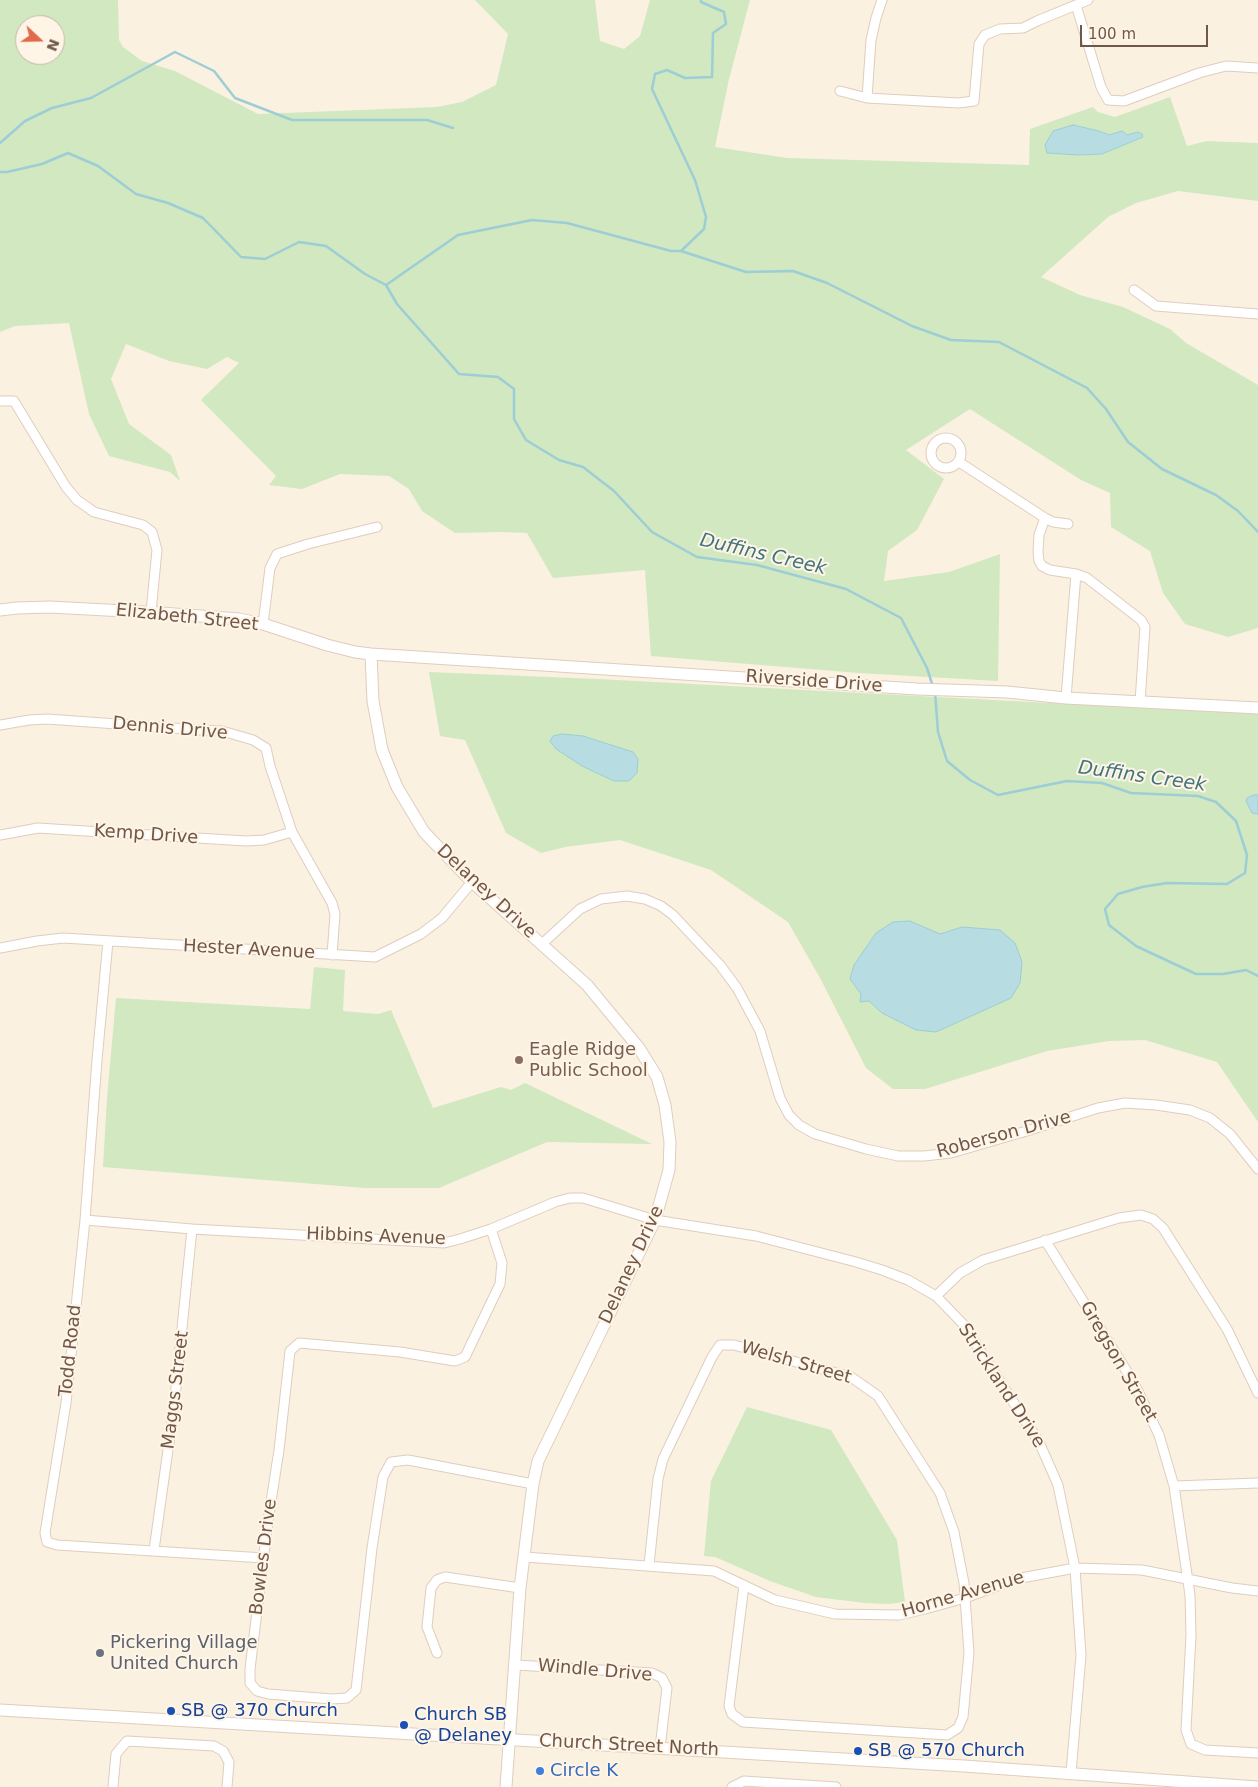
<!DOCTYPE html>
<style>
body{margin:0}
#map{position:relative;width:1258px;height:1787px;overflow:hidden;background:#fbf1e1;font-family:"DejaVu Sans",sans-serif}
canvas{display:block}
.north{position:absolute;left:15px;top:15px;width:50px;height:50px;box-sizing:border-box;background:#fef5e7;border:1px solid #c6b6a8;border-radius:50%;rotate:111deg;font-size:14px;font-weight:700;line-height:20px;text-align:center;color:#715749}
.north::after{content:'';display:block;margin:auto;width:18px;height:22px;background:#e16a4a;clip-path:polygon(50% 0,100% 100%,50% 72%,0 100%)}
.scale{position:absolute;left:1080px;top:25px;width:128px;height:22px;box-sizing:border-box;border:2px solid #715749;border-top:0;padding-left:6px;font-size:15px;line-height:18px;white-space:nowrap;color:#715749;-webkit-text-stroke:4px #fef5e7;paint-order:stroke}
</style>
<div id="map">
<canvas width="1258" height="1787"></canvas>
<div class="north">N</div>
<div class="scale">100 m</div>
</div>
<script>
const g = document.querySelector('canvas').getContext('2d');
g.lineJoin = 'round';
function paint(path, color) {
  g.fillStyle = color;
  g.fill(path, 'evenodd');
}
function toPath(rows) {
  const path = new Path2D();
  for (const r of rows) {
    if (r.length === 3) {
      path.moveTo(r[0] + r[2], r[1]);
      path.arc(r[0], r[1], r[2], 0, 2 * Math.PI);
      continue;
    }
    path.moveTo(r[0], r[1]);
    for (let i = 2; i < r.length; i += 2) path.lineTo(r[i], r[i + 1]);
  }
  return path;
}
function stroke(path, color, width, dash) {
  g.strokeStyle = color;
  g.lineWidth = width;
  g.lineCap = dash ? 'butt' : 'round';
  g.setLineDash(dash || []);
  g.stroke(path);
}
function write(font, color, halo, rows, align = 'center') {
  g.font = font + ' "DejaVu Sans",sans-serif';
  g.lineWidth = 4;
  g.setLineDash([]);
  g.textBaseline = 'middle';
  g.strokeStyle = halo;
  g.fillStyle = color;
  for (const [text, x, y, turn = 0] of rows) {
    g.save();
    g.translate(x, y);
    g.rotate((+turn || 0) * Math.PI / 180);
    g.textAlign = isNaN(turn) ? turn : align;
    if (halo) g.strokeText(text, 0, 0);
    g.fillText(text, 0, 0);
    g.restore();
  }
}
paint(toPath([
 [0,0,118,0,119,40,123,47,142,61,175,71,258,114,437,107,462,102,496,85,508,34,475,0,595,0,600,41,624,49,640,36,650,0,750,0,729,79,715,147,787,158,1029,165,1030,129,1093,107,1098,112,1115,117,1170,97,1187,146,1207,141,1258,143,1258,201,1178,191,1136,203,1108,217,1041,277,1080,295,1123,307,1170,329,1186,343,1258,385,1258,628,1228,637,1185,624,1163,593,1150,551,1111,527,1110,493,1081,480,970,409,906,450,944,479,917,530,888,551,884,581,949,572,1000,554,998,681,859,673,651,656,645,570,553,578,527,533,501,532,455,533,422,511,409,489,389,476,340,474,302,489,269,485,276,476,201,400,239,363,227,357,207,369,169,361,126,344,111,379,129,424,171,455,180,481,170,472,109,456,89,414,69,323,15,326,0,332],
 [25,25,55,25,55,55,25,55],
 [1099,131,1109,135,1143,137,1102,154,1078,155],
 [429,672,598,679,1258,714,1258,1122,1217,1062,1145,1040,1109,1041,1047,1051,925,1089,893,1089,866,1068,820,978,788,922,711,870,620,840,565,847,541,853,506,833,465,740,440,736],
 [314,967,345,970,343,1011,378,1014,391,1010,433,1108,501,1087,511,1090,525,1083,652,1144,547,1142,439,1188,365,1188,103,1167,107,1098,116,998,310,1009],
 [747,1407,831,1430,897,1540,905,1602,888,1604,865,1603,816,1597,770,1581,715,1557,704,1556,711,1481]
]), '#d1e8c1');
const water = toPath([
 [1073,125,1099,131,1109,135,1122,131,1127,135,1138,132,1142,134,1143,137,1102,154,1078,155,1047,153,1045,145,1053,131,1073,125],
 [562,734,583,736,633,752,638,759,637,773,629,781,614,781,582,766,556,749,550,741,553,736,562,734],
 [1254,795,1258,795,1258,814,1252,813,1246,801,1247,798,1254,795],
 [910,921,940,934,962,927,1000,930,1015,943,1022,962,1020,983,1011,998,936,1032,916,1030,882,1013,869,1001,860,1002,861,994,850,979,854,965,876,933,893,922,910,921]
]);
paint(water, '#b7dde3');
stroke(water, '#9dcdd5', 1);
stroke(toPath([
 [0,143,25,121,52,108,91,98,175,52,214,71,235,98,292,120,427,120,453,128],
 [0,172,7,172,42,164,68,153,98,166,136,194,168,203,203,218,241,257,265,259,299,242,326,246,365,274,386,285,397,304,459,374,498,377,514,389,514,419,526,440,559,460,583,467,614,491,652,532,697,557,757,565,846,589,901,618,927,668,933,687],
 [681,251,704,229,706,217,695,180,652,89,655,74,667,70,685,78,712,77,713,33,726,24,724,12,701,2,701,0],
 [386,285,458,235,532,220,567,223,671,251,681,251,746,272,793,271,827,283,912,326,951,340,999,342,1087,388,1106,409,1128,442,1162,469,1216,495,1238,511,1258,532],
 [935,692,938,732,947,761,970,780,998,795,1067,781,1102,783,1131,793,1198,796,1216,802,1236,821,1247,855,1245,873,1227,884,1167,883,1142,887,1118,894,1105,909,1109,925,1136,946,1196,974,1223,974,1246,970,1258,976]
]), '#9dcdd5', 2.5);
const minor = toPath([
 [1076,5,1101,87,1108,100,1124,101,1199,73,1226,66,1258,68],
 [840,91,867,98,959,103,974,101,979,44,985,35,1000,29,1023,28,1037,21,1088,0],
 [867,98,871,40,876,18,882,0],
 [1134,290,1156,306,1258,314],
 [0,401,14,401,66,487,77,500,94,512,143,525,152,532,157,550,151,612],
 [946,453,15],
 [959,462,1045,518,1039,535,1038,552,1039,561,1042,566,1050,570,1076,574,1087,578,1141,620,1145,627,1140,702],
 [1045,518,1053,522,1068,524],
 [263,624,270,568,277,554,308,544,377,527],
 [1066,698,1076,574],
 [0,725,29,720,47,719,201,730,222,731,253,740,266,748,270,766,292,832,332,903,335,914,332,955],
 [0,835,38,828,246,841,264,840,292,832],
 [108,941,97,1060,85,1220,66,1403,45,1533,47,1542,57,1545,264,1558],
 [542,944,580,909,601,899,627,896,645,899,661,906,673,915,720,965,737,988,760,1031,780,1098,789,1115,799,1125,815,1134,866,1149,898,1156,924,1156,951,1153,1030,1130,1098,1108,1125,1103,1156,1105,1190,1110,1210,1118,1230,1134,1258,1169],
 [0,948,37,941,63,938,375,957,421,934,442,918,472,882],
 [85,1220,192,1229,444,1243,460,1239,491,1229,555,1202,570,1198,583,1198,655,1220,756,1236,856,1262,882,1270,908,1280,936,1296,963,1324,1039,1442,1058,1485,1075,1568,1081,1655,1071,1773],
 [491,1229,502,1263,500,1284,465,1357,455,1361,400,1352,299,1343,290,1351,279,1450,268,1521,250,1669,250,1683,257,1691,268,1694,332,1699,347,1698,356,1690,372,1548,383,1477,391,1462,408,1460,533,1484],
 [1045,1240,1134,1383,1159,1435,1174,1486,1190,1595,1191,1635,1186,1730,1191,1744,1205,1750,1258,1753],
 [936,1296,960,1273,983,1260,1119,1218,1141,1215,1153,1219,1163,1228,1227,1329,1258,1393],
 [1174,1486,1258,1483],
 [154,1550,174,1407,192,1229],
 [525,1557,714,1571,775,1600,835,1614,899,1615,925,1609,965,1598,1016,1579,1075,1568,1142,1570,1232,1588,1258,1591],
 [649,1565,658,1479,663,1459,712,1357,720,1345,734,1345,851,1377,878,1396,940,1493,954,1532,964,1583,969,1653,963,1717,958,1728,947,1735,743,1722,732,1714,729,1706,744,1585],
 [437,1653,427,1627,431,1588,437,1580,445,1577,520,1588],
 [516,1665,652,1673,662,1678,667,1688,660,1748],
 [113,1787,116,1754,127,1741,214,1746,223,1751,229,1762,227,1787],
 [732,1787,744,1781,836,1787]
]);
const tertiary = toPath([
 [0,610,17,608,50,607,162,613,239,619,263,624,327,645,355,652,371,654,917,689,1007,692,1066,698,1258,708],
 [371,654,373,701,382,750,397,787,424,832,472,882,587,985,639,1048,657,1077,665,1105,670,1142,669,1170,655,1220,538,1461,533,1484,520,1588,506,1787],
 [0,1710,964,1766,1258,1787]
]);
stroke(minor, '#dfcdbe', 11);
stroke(tertiary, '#dfcdbe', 13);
stroke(minor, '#fff', 9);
stroke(tertiary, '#fff', 11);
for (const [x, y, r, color] of [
 [519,1060,5,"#8d6e63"],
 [100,1653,5,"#6b7280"],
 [171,1711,5,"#1a4fb4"],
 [404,1725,5,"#1a4fb4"],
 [858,1751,5,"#1a4fb4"],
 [540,1771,5,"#3f7fe0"]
]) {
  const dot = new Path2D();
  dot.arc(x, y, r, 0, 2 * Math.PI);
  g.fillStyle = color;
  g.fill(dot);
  stroke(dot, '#fef5e7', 2);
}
write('18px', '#715749', '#fef5e7', [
 ["Elizabeth Street",187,618,6],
 ["Riverside Drive",814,682,4],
 ["Dennis Drive",170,729,5],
 ["Kemp Drive",146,835,4],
 ["Delaney Drive",486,892,43],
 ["Hester Avenue",249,950,3],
 ["Roberson Drive",1004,1135,-15],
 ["Hibbins Avenue",376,1237,2],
 ["Delaney Drive",632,1265,-65],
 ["Todd Road",71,1351,-84],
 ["Gregson Street",1118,1362,60],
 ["Welsh Street",796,1363,16],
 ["Strickland Drive",1001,1386,57],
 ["Maggs Street",176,1390,-83],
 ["Bowles Drive",264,1557,-83],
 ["Horne Avenue",963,1595,-16],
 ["Windle Drive",595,1671,5],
 ["Church Street North",629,1746,3]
]);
write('18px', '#785e54', '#fef5e7', [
 ["Eagle Ridge",529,1050],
 ["Public School",529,1071]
], 'left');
write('18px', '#5b616d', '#fef5e7', [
 ["Pickering Village",110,1643],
 ["United Church",110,1664]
], 'left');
write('18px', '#164399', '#fef5e7', [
 ["SB @ 370 Church",181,1711],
 ["Church SB",414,1715],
 ["@ Delaney",414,1736],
 ["SB @ 570 Church",868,1751]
], 'left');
write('18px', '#366cbe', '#fef5e7', [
 ["Circle K",550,1771]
], 'left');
write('italic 19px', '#41747d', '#fef5e7', [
 ["Duffins Creek",763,555,13],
 ["Duffins Creek",1142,777,8]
]);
</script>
